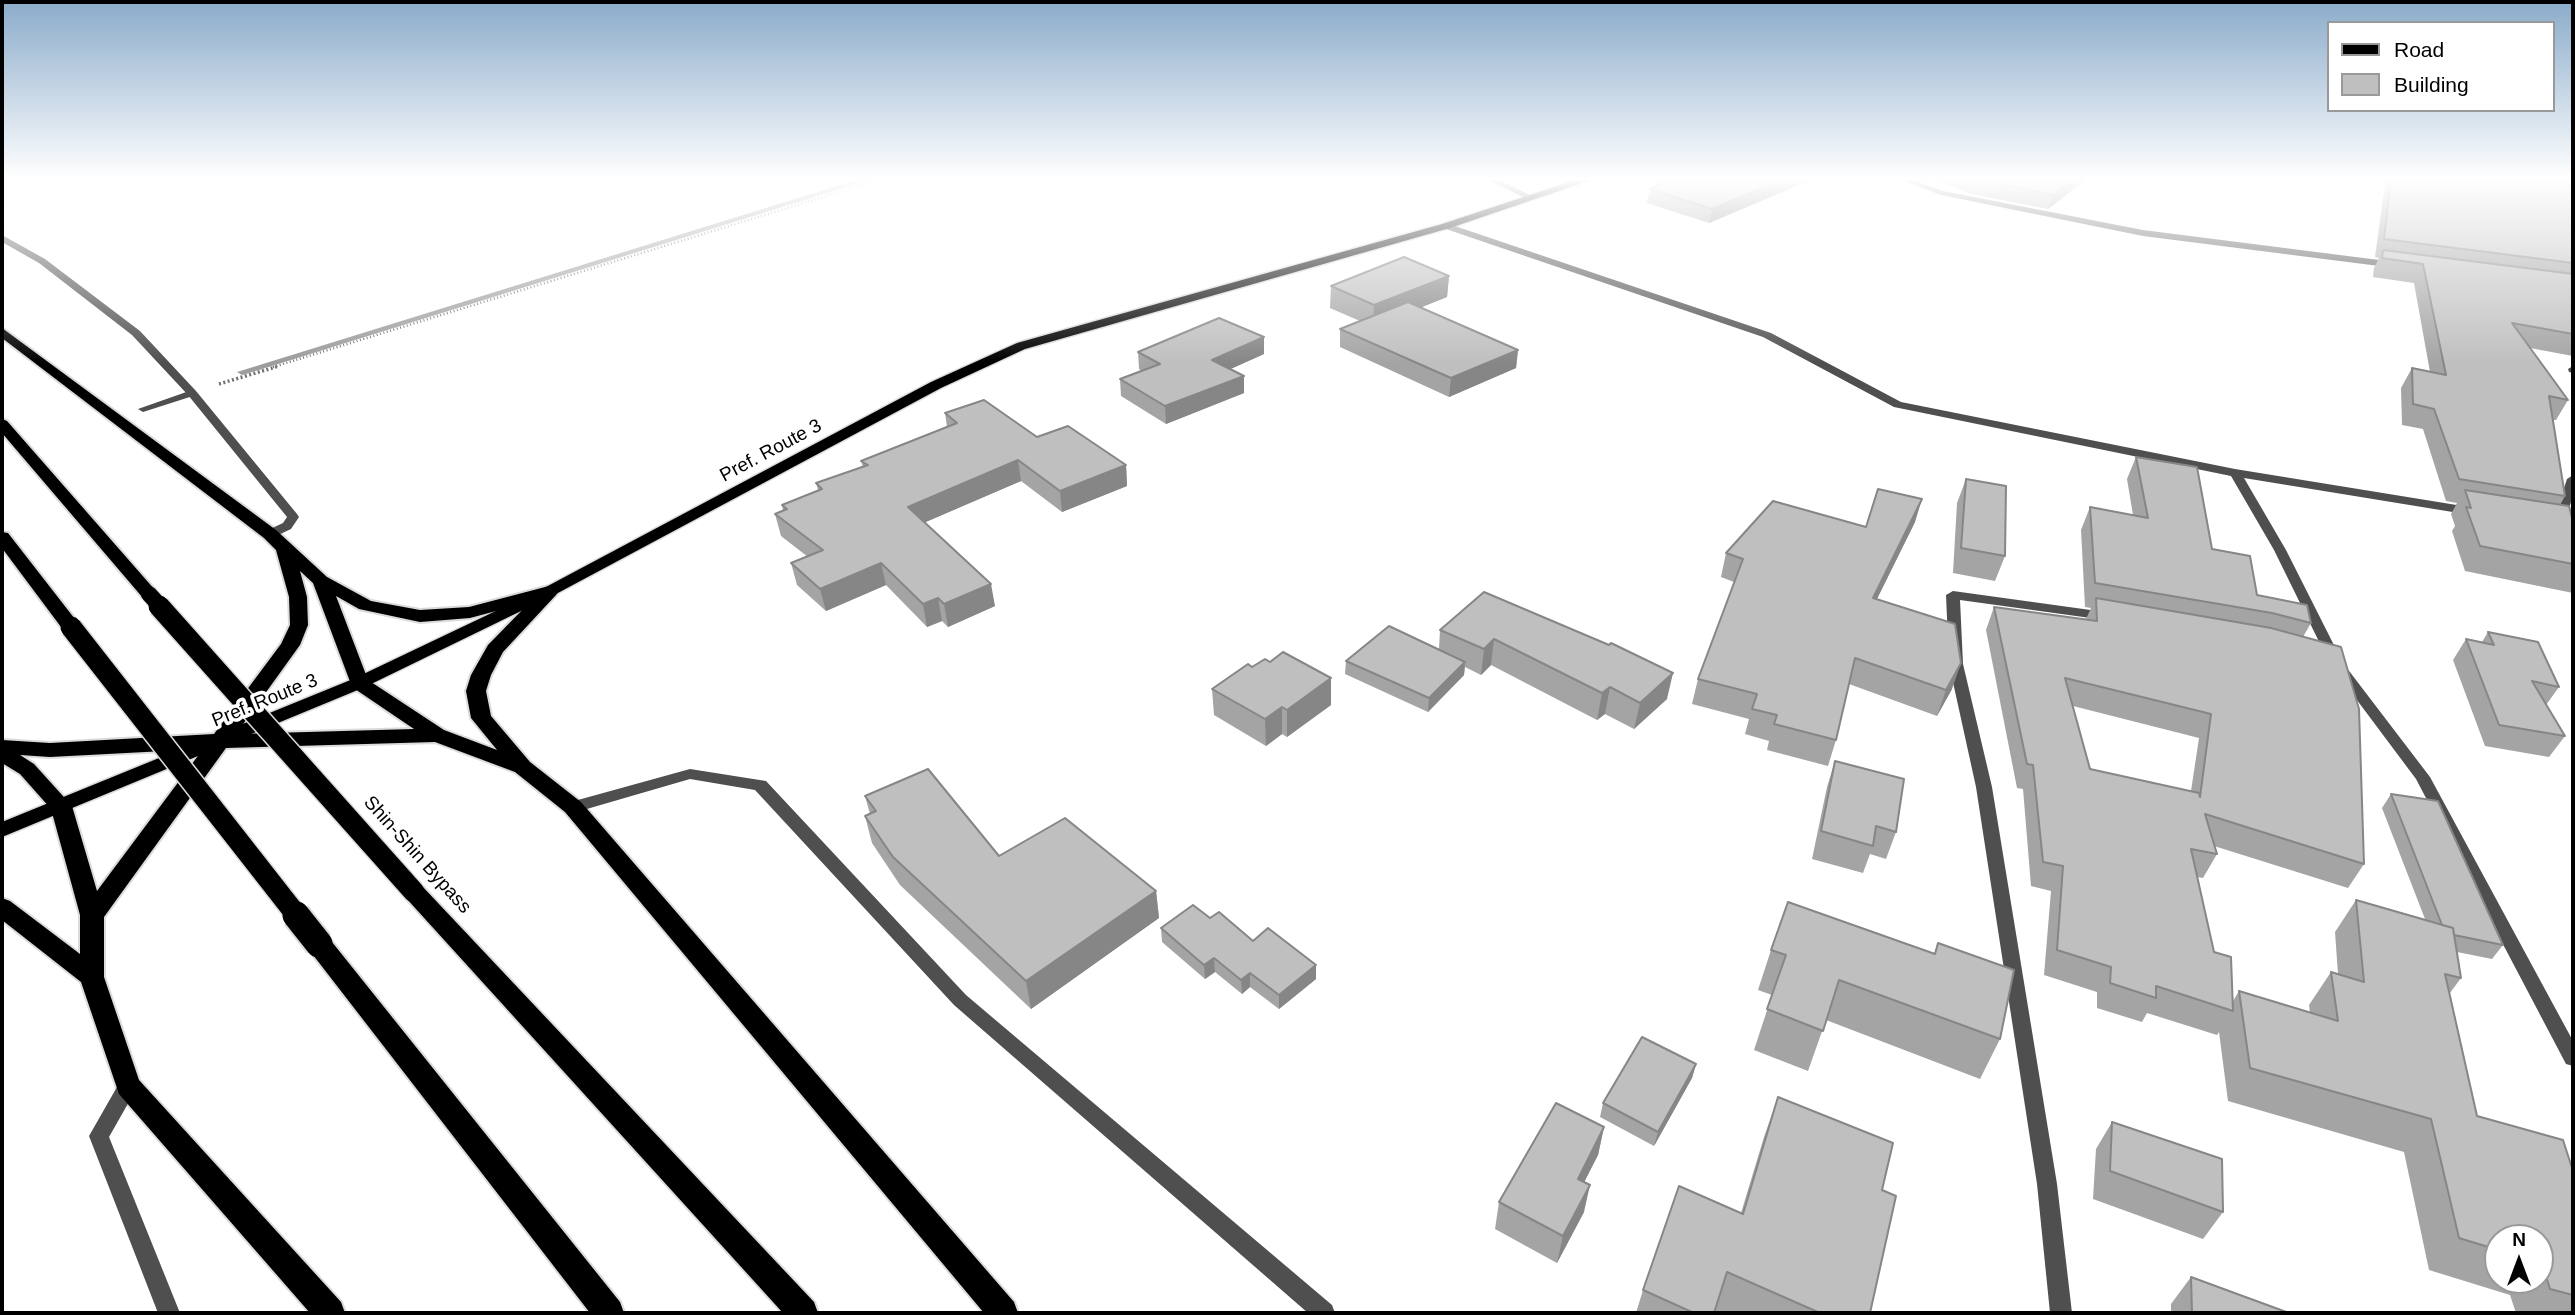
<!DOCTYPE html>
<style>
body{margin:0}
#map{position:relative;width:2575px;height:1315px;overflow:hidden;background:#fff;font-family:Helvetica,sans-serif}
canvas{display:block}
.frame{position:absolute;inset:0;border:4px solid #000;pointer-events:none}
.legend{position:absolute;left:2327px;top:21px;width:228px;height:91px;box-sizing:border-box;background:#fff;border:2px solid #999;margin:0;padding:9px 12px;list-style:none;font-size:21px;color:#000}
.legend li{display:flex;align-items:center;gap:14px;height:35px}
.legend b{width:35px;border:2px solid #999}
.north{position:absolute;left:2484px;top:1224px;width:70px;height:70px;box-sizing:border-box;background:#fff;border:2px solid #999;border-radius:50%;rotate:0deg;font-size:19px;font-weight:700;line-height:28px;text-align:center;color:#000}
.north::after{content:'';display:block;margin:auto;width:24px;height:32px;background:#000;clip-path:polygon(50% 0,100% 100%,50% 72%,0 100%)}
</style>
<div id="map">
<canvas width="2575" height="1315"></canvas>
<div class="frame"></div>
<ul class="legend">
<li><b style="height:9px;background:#000"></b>Road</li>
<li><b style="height:19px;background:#bfbfbf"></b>Building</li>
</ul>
<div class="north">N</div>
</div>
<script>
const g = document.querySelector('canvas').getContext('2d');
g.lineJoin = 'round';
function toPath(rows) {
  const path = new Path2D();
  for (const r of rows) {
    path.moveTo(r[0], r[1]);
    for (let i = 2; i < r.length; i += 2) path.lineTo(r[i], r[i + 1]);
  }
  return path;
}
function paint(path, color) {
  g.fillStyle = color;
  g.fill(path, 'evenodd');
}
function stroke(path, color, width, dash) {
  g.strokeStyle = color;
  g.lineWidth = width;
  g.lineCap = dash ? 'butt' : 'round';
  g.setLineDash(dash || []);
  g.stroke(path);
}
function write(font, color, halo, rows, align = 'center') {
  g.font = font + ' Helvetica,sans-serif';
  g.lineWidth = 7;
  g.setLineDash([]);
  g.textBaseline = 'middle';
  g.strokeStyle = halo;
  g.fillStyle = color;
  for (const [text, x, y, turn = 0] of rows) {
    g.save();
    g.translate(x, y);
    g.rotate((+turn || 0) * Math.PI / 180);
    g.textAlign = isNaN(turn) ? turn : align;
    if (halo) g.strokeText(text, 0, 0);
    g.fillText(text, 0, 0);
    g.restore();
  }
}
paint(toPath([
 [856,180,869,180,246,374,242,375,237,372,856,180]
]), '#9d9d9d');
const primary = toPath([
 [1575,180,1591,180,1450,228,1025,349,941,388,556,594,365,687,2,837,2,822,353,679,544,588,931,382,1017,343,1442,224,1575,180]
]);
const trunk = toPath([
 [2,328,276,530,327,577,371,601,420,610,469,607,549,586,556,587,559,591,556,595,503,652,491,675,486,691,491,716,530,762,581,802,1014,1302,1018,1313,984,1313,565,812,515,772,435,742,226,748,104,917,104,977,139,1080,341,1302,345,1313,310,1313,119,1094,81,982,2,920,2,898,10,901,80,954,80,915,51,809,20,774,2,763,2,740,50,743,214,734,281,644,290,625,289,597,276,550,264,538,2,338,2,328],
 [300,571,313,583,352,687,414,729,236,734,300,645,308,625,307,597,300,571],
 [336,596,359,609,420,622,470,618,530,602,488,645,471,675,466,691,471,718,497,750,444,730,368,680,336,596],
 [203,749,97,891,72,806,34,764,20,755,50,757,203,749],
 [2,419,7,421,155,590,158,594,155,598,143,598,2,433,2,419],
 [2,532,8,533,78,623,80,627,78,631,64,631,2,548,2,532],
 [414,883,422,886,814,1302,818,1313,783,1313,406,898,402,892,406,886,414,883],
 [319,935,328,937,620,1302,624,1313,590,1313,310,951,307,944,310,937,319,935]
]);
stroke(primary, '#dbdbdb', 3);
stroke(trunk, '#dbdbdb', 4);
stroke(toPath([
 [273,367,878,180]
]), '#717171', 2.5, [1, 2.5]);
stroke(toPath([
 [219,384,279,366]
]), '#717171', 3.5, [2, 2.5]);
paint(toPath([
 [192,390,197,393,196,395,143,412,138,409,192,390]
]), '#4f4f4f');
paint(toPath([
 [1488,180,1499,180,1536,198,1529,200,1488,180],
 [1901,180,1913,180,1943,191,2143,230,2395,262,2400,265,2395,268,2143,236,1941,195,1901,180],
 [1443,224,1449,224,1771,333,1901,402,2235,469,2475,508,2477,511,2471,515,2244,478,2286,550,2343,663,2430,777,2573,1041,2573,1066,2566,1064,2416,779,2330,664,2274,550,2231,476,1894,407,1763,337,1443,228,1443,224],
 [2,235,45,259,140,331,196,391,297,514,299,517,291,529,274,537,266,537,264,534,266,531,283,523,287,517,188,395,132,335,39,263,2,242,2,235],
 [2573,366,2573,373,2569,372,2568,369,2573,366],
 [2573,475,2573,496,2565,521,2559,525,2555,524,2553,521,2567,479,2573,475],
 [1953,591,2105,612,2112,616,2105,620,1960,600,1963,664,1992,787,2057,1184,2072,1313,2050,1313,2037,1184,1976,787,1949,664,1946,595,1953,591],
 [690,769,766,781,966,995,1332,1305,1335,1313,1308,1313,954,1005,755,790,690,779,573,813,567,811,565,807,567,803,690,769],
 [128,1078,135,1080,138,1086,109,1137,180,1313,158,1313,89,1136,121,1080,128,1078]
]), '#4f4f4f');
paint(primary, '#000');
paint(trunk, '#000');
const trunkBridgeFar2 = toPath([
 [149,594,161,607]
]);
const trunkBridgeFar1 = toPath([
 [159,606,414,892],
 [71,627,298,917]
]);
const trunkBridge = toPath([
 [296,915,319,944]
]);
stroke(trunkBridgeFar2, '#dbdbdb', 18, []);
stroke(trunkBridgeFar1, '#dbdbdb', 24, []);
stroke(trunkBridge, '#dbdbdb', 31, []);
stroke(trunkBridgeFar2, '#000', 16);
stroke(trunkBridgeFar1, '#000', 21);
stroke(trunkBridge, '#000', 27);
paint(toPath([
 [1662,180,1811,180,1709,223,1647,203,1650,189,1656,187,1656,182],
 [1935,180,2085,180,2048,209,1971,194],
 [2382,180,2573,180,2573,356,2530,348,2568,400,2556,420,2553,420,2565,496,2560,505,2573,522,2573,593,2465,571,2452,531,2455,526,2451,514,2457,503,2446,501,2423,429,2402,425,2401,388,2412,368,2430,372,2414,283,2373,277,2374,268,2379,258,2375,257,2385,184],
 [1449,276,1447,297,1421,307,1518,350,1516,368,1449,397,1340,347,1340,329,1360,321,1330,308,1331,286],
 [1138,352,1264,354,1230,369,1244,376,1244,393,1166,424,1121,396,1120,379,1142,371,1139,369],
 [945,413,1037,437,1126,465,1127,486,1062,512,1021,481,925,522,995,606,948,627,942,621,927,627,886,585,826,611,797,585,791,563,808,557,781,536,775,514,783,511,782,505,818,490,816,483,863,467,861,461,947,427],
 [2136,457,2212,549,2257,595,2311,623,2303,637,2364,864,2348,888,2214,846,2217,854,2203,878,2197,877,2214,952,2233,1001,2239,991,2310,1013,2309,1005,2331,972,2338,974,2335,932,2356,900,2425,919,2382,808,2391,794,2503,945,2492,959,2457,952,2461,978,2450,993,2477,1116,2573,1171,2573,1313,2516,1313,2510,1295,2429,1270,2404,1152,2228,1101,2219,1032,2217,1035,2147,1013,2142,1022,2097,1008,2097,992,2044,975,2051,891,2031,886,2023,789,2017,788,1986,630,1994,607,2086,619,2091,608,2085,607,2081,530,2090,507,2133,515,2127,479],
 [2073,706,2199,738,2191,791,2090,769],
 [2498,1238,2540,1238,2540,1280,2498,1280],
 [1966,479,2005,556,1995,581,1953,573,1957,503],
 [1915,522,1877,599,1952,689,1937,716,1849,684,1836,740,1828,766,1767,750,1769,741,1745,734,1749,719,1692,704,1698,679,1734,582,1721,577,1726,553,1866,527],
 [1484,592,1667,699,1634,729,1605,714,1597,720,1491,665,1481,675,1465,667,1464,675,1428,712,1345,674,1346,661,1439,649,1440,630],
 [2488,632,2559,687,2546,705,2565,736,2549,757,2485,746,2453,660,2466,639,2482,642],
 [1252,667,1331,705,1287,737,1282,734,1266,746,1214,715,1212,689],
 [1835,761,1896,832,1886,859,1870,854,1863,873,1812,859,1827,787],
 [865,796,999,856,1156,891,1159,918,1031,1009,900,885,872,843,865,816,870,814],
 [1210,918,1253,941,1316,965,1316,979,1279,1009,1250,987,1242,994,1215,972,1205,979,1162,942,1161,928],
 [1938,943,2000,1039,1980,1079,1826,1020,1808,1071,1754,1050,1772,995,1758,990,1771,950,1934,954],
 [1696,1064,1692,1078,1654,1146,1600,1117,1603,1103],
 [1778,1097,1882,1190,1870,1313,1719,1313,1715,1311,1714,1313,1636,1313,1643,1290,1741,1213,1764,1137],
 [2112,1122,2223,1212,2203,1239,2093,1199,2096,1149],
 [1604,1127,1598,1155,1584,1182,1584,1212,1557,1263,1495,1229,1499,1202],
 [2191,1277,2289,1313,2171,1313,2171,1304]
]), '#a4a4a4');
paint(toPath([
 [1781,180,1811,180,1709,223,1712,209],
 [2071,180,2085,180,2048,209,2053,195],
 [1449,276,1447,297,1373,327,1374,305],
 [1264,337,1264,354,1213,377,1212,360],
 [1518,350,1516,368,1449,397,1451,378],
 [1244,376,1244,393,1166,424,1165,406],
 [1018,460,1021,481,912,528,908,507],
 [1126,465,1127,486,1062,512,1060,491],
 [1922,499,1915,522,1865,623,1873,598],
 [881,563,886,585,826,611,820,589],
 [991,584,995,606,948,627,944,604],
 [938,598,942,621,927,627,923,604],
 [1494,639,1491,665,1481,675,1484,649],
 [1465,662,1464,675,1428,712,1429,698],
 [1961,663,1952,689,1937,716,1946,690],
 [1673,673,1667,699,1634,729,1640,703],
 [1331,678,1331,705,1287,737,1287,710],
 [1610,687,1605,714,1597,720,1602,693],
 [1282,707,1282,734,1266,746,1265,719],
 [1156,891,1159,918,1031,1009,1026,981],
 [1214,958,1215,972,1205,979,1204,965],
 [1316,965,1316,979,1279,1009,1279,995],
 [1250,973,1250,987,1242,994,1241,980],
 [1696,1064,1692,1078,1654,1146,1658,1132],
 [1604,1127,1598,1155,1572,1206,1578,1179],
 [1590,1185,1584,1212,1557,1263,1563,1236]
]), '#868686');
const building = toPath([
 [1662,180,1781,180,1712,209,1650,189,1662,184,1656,182,1662,180],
 [1977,180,2071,180,2053,195,1977,180],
 [2391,180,2573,180,2573,263,2384,239,2391,180],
 [2383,250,2573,274,2573,334,2512,323,2568,400,2549,396,2565,496,2459,479,2434,409,2413,404,2412,368,2446,375,2423,264,2382,258,2383,250],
 [1404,257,1449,276,1374,305,1331,286,1404,257],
 [1408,302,1518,350,1451,378,1340,329,1408,302],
 [1219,318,1264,337,1212,360,1244,376,1165,406,1120,379,1160,364,1138,352,1219,318],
 [984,400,1037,437,1068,426,1126,465,1060,491,1018,460,908,507,991,584,944,604,938,598,923,604,881,563,820,589,791,563,823,550,775,514,787,509,782,505,822,489,816,483,868,465,861,461,957,423,945,413,984,400],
 [2136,457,2197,467,2212,549,2250,556,2257,595,2307,605,2311,623,2272,613,2095,583,2090,507,2148,518,2136,457],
 [1966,479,2006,486,2005,556,1961,548,1966,479],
 [1878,489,1922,499,1873,598,1955,624,1961,663,1946,690,1855,658,1836,740,1774,724,1777,715,1752,709,1757,694,1698,679,1743,559,1726,553,1773,501,1866,527,1878,489],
 [2465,490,2569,506,2573,522,2573,564,2480,546,2466,507,2471,508,2465,490],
 [1484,592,1609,645,1611,643,1673,673,1640,703,1610,687,1602,693,1494,639,1484,649,1440,630,1484,592],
 [2096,598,2271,628,2341,647,2359,709,2364,864,2205,814,2217,854,2191,849,2214,952,2231,957,2233,1011,2156,986,2156,998,2110,983,2111,967,2057,950,2063,866,2043,862,2033,765,2027,764,1994,607,2097,621,2096,598],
 [2065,678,2211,714,2200,797,2199,793,2090,769,2065,678],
 [1389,626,1465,662,1429,698,1346,661,1389,626],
 [2488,632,2538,642,2559,687,2532,681,2565,736,2499,725,2466,639,2494,645,2488,632],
 [1283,652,1331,678,1287,710,1282,707,1265,719,1212,689,1248,664,1252,667,1265,659,1270,662,1283,652],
 [1835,761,1904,779,1896,832,1876,826,1873,846,1821,831,1835,761],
 [928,769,999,856,1065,818,1156,891,1026,981,893,857,865,816,876,811,865,796,928,769],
 [2391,794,2438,801,2503,945,2454,935,2453,928,2442,925,2391,794],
 [2356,900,2453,928,2461,978,2445,974,2477,1116,2563,1140,2573,1171,2573,1295,2550,1289,2542,1263,2540,1262,2540,1238,2498,1238,2498,1250,2459,1238,2431,1119,2250,1068,2239,991,2338,1021,2331,972,2364,982,2356,900],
 [1788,902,1935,954,1938,943,2014,970,2000,1039,1839,980,1823,1031,1767,1009,1786,955,1771,950,1788,902],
 [1193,905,1210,918,1219,912,1253,941,1268,928,1316,965,1279,995,1250,973,1241,980,1214,958,1204,965,1161,928,1193,905],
 [1642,1037,1696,1064,1658,1132,1603,1103,1642,1037],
 [1778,1097,1893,1143,1882,1190,1896,1196,1870,1313,1820,1313,1727,1272,1714,1313,1694,1313,1643,1290,1679,1186,1743,1214,1778,1097],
 [1556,1103,1604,1127,1578,1179,1590,1185,1563,1236,1499,1202,1556,1103],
 [2112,1122,2222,1159,2223,1212,2110,1171,2112,1122],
 [2191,1277,2289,1313,2192,1313,2191,1277]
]);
paint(building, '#bfbfbf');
stroke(building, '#868686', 2);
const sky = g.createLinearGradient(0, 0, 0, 364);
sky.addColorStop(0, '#8aabca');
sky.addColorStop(0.49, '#fff');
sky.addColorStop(1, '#ffffff00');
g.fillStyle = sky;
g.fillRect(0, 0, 2575, 364);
write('19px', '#000', '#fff', [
 ["Pref. Route 3",771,451,-28],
 ["Pref. Route 3",265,701,-22],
 ["Shin-Shin Bypass",417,855,48]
]);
</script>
